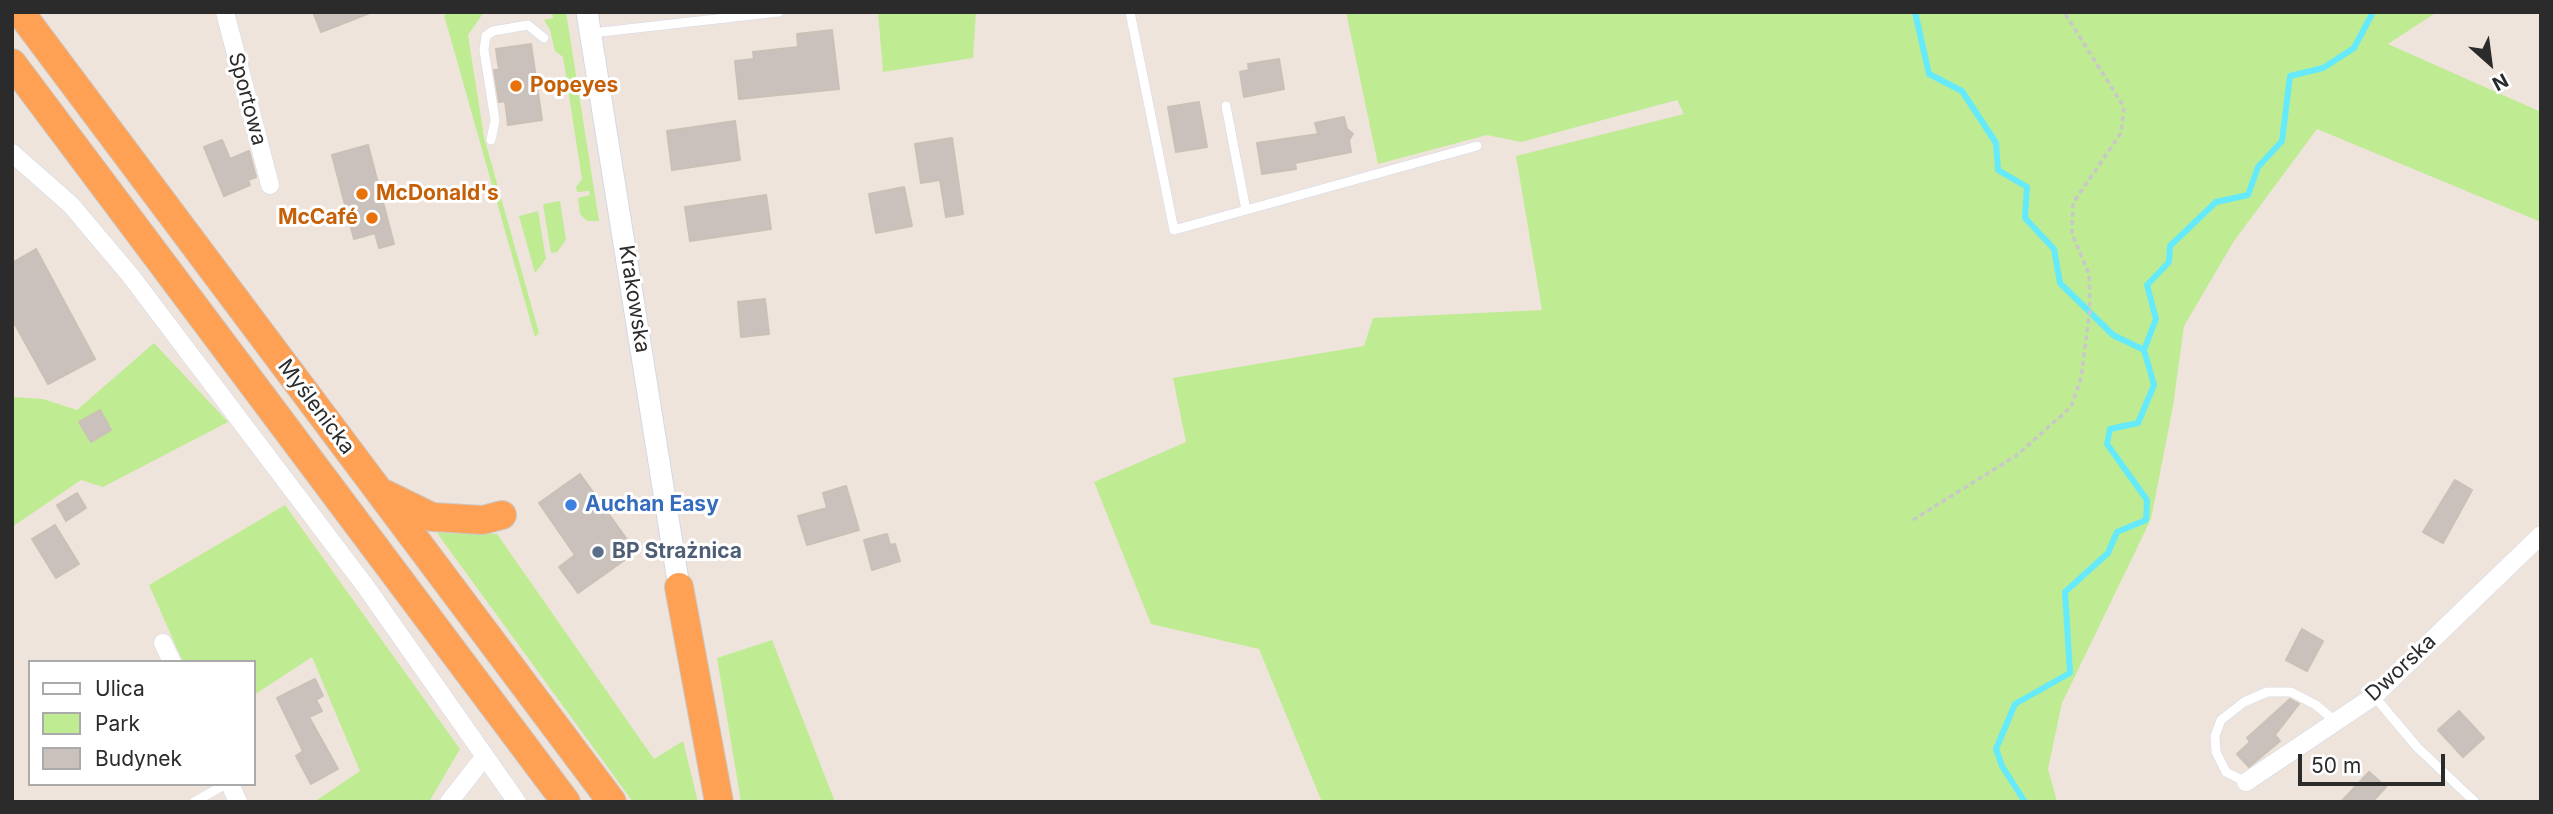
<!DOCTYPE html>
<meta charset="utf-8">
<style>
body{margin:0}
#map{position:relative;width:2553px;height:814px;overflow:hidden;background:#efe4dc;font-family:Inter,sans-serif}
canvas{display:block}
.frame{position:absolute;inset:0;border:14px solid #2b2b2b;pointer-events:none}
.legend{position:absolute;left:28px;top:660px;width:228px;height:126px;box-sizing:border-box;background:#fff;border:2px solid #aaa;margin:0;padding:9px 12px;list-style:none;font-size:21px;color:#2b2b2b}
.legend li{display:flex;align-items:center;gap:14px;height:35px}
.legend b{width:35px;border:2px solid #aaa}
.north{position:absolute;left:2455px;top:28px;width:70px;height:70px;-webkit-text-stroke:5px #fff;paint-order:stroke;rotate:152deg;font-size:19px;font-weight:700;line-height:28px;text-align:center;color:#2b2b2b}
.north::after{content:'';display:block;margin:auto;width:24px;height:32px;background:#2b2b2b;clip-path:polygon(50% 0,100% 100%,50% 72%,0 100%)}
.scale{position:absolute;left:2298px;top:754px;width:147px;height:32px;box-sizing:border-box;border:4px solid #2b2b2b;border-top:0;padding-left:9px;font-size:21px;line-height:24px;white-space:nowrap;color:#2b2b2b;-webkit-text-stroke:5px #fff;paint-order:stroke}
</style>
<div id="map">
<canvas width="2553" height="814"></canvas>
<div class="frame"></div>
<ul class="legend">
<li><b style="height:9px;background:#fff"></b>Ulica</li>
<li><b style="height:19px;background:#bfeb93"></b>Park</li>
<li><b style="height:19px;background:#cac1bc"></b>Budynek</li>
</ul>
<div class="north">N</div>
<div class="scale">50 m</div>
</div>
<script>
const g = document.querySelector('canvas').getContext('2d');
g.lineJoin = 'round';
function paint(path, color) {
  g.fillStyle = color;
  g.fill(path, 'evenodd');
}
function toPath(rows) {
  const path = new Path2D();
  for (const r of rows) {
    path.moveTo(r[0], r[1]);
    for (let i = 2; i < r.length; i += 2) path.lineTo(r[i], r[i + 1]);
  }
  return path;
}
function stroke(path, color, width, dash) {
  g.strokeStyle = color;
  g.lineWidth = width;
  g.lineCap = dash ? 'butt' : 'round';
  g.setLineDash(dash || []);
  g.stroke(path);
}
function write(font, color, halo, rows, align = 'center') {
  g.font = font + ' Inter,sans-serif';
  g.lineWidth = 6;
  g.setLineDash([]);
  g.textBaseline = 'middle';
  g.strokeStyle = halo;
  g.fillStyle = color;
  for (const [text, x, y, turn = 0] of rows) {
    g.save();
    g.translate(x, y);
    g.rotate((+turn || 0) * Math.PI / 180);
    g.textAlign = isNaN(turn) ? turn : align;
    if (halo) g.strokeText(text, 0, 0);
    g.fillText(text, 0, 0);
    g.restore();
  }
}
paint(toPath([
 [453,12,484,12,468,35,484,137,539,333,535,337,444,15],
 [552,12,566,12,599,221,587,221,580,214,578,198,590,195,589,191,577,192,576,187,582,179,563,57,555,51,550,30,544,20,553,18],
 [878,12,976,12,973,58,883,72],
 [1346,12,2437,12,2388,44,2541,112,2541,222,2317,129,2234,241,2184,326,2173,406,2151,519,2062,703,2048,769,2057,802,1322,802,1259,649,1151,624,1094,482,1186,442,1173,378,1364,346,1373,318,1542,310,1516,156,1684,114,1677,100,1521,142,1487,135,1378,164],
 [560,201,566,240,557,252,551,253,543,204],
 [538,211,546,259,535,273,519,216],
 [154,343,228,422,103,487,81,480,12,527,12,397,43,399,77,410],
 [285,505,460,749,429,802,314,802,360,771,312,657,254,695,254,662,183,662,149,585],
 [437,533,497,534,654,759,683,741,698,802,633,802],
 [772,640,835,802,741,802,717,658]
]), '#bfeb93');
stroke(toPath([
 [1915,12,1929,74,1962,91,1996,143,1998,170,2027,187,2025,218,2054,249,2060,283,2113,335,2144,350],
 [2025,802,2002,766,1996,749,2015,704,2070,673,2065,592,2108,553,2117,532,2146,520,2147,500,2107,444,2110,429,2138,423,2154,385,2144,350,2156,319,2147,285,2169,262,2170,246,2216,202,2248,195,2258,167,2282,141,2290,76,2323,68,2354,48,2373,12]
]), '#65eafb', 6);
const building = toPath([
 [313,12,369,12,370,13,321,32,313,12],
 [832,30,839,89,739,99,735,61,754,59,753,52,798,47,797,34,832,30],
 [531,44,542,120,508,125,505,101,499,102,494,70,499,70,496,49,531,44],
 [1279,59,1284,89,1244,97,1240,72,1249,70,1248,64,1279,59],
 [1199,102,1207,147,1176,152,1168,107,1199,102],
 [1344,117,1347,129,1353,134,1349,140,1351,152,1295,163,1296,169,1262,174,1257,143,1318,134,1315,123,1344,117],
 [735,121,740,160,672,170,667,131,735,121],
 [952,138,963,214,946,217,940,180,921,183,915,144,952,138],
 [222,140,230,159,249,151,256,177,248,180,250,185,224,196,204,147,222,140],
 [368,145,394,244,379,248,375,233,354,239,332,155,368,145],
 [904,187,912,226,876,233,869,194,904,187],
 [766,195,771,229,690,241,685,207,766,195],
 [36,249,95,359,48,384,12,319,12,263,36,249],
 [765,299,769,334,741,337,738,302,765,299],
 [100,410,111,430,91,442,79,422,100,410],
 [580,474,636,552,578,593,559,567,575,555,539,503,580,474],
 [2455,480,2472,490,2443,543,2423,532,2455,480],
 [846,486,859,530,807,545,798,516,827,508,823,493,846,486],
 [77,493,86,508,66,521,57,505,77,493],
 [55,525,79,564,56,578,32,539,55,525],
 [887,534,890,545,895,544,900,561,872,570,864,540,887,534],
 [2302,629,2323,641,2307,671,2286,660,2302,629],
 [315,679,323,696,316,700,322,711,309,717,338,769,311,784,296,756,303,751,277,698,315,679],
 [2290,699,2299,704,2275,735,2280,741,2249,767,2237,754,2250,742,2247,738,2290,699],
 [2459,711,2484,738,2463,757,2438,730,2459,711],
 [2369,772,2386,787,2372,802,2341,802,2369,772]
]);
paint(building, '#cac1bc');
stroke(building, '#cac0b6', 2);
const service = toPath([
 [1130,12,1174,230,1477,146],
 [592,33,779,12],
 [1226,106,1246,210],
 [491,140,495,120,484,50,486,36,493,31,528,25,544,38],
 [2374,696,2417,747,2475,802],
 [2246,782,2226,772,2216,752,2215,736,2221,720,2244,702,2267,692,2291,692,2316,705,2336,722],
 [194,802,226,784]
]);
const minor = toPath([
 [225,12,270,185],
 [12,153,71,205,130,275,366,587,517,802],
 [163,643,172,662],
 [2246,782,2374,696,2541,535],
 [230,784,238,802],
 [449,802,485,756]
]);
const tertiary = toPath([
 [587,12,679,587]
]);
const trunk = toPath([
 [20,12,612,802],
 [12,63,566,802],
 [385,494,432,517,483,520,502,515],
 [679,587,719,802]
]);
stroke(service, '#d1d8e6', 10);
stroke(minor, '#d1d8e6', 19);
stroke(tertiary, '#d1d8e6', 23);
stroke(trunk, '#c8c8c8', 30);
stroke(toPath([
 [1913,520,2017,455,2071,407,2081,378,2090,309,2089,274,2072,234,2073,203,2121,133,2124,107,2064,12]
]), '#c8c8c8', 3.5, [5, 3.5]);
stroke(service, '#fff', 9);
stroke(minor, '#fff', 18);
stroke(tertiary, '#fff', 21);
stroke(trunk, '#ffa154', 28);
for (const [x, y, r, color] of [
 [516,86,7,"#e8710a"],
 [362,194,7,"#e8710a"],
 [372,218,7,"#e8710a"],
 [571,505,7,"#3f7fe0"],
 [598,552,7,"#5c6f8a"]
]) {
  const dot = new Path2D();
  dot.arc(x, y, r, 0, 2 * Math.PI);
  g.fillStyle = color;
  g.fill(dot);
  stroke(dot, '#fff', 2.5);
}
write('bold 21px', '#c56008', '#fff', [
 ["Popeyes",530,86],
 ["McDonald's",376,194],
 ["McCafé",358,218,"right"]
], 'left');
write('21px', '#2b2b2b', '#fff', [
 ["Sportowa",247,99,75],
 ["Krakowska",634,299,81],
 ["Myślenicka",316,407,53],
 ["Dworska",2401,668,-43]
]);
write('bold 21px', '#366cbe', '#fff', [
 ["Auchan Easy",585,505]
], 'left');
write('bold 21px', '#4e5e75', '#fff', [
 ["BP Strażnica",612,552]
], 'left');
</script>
